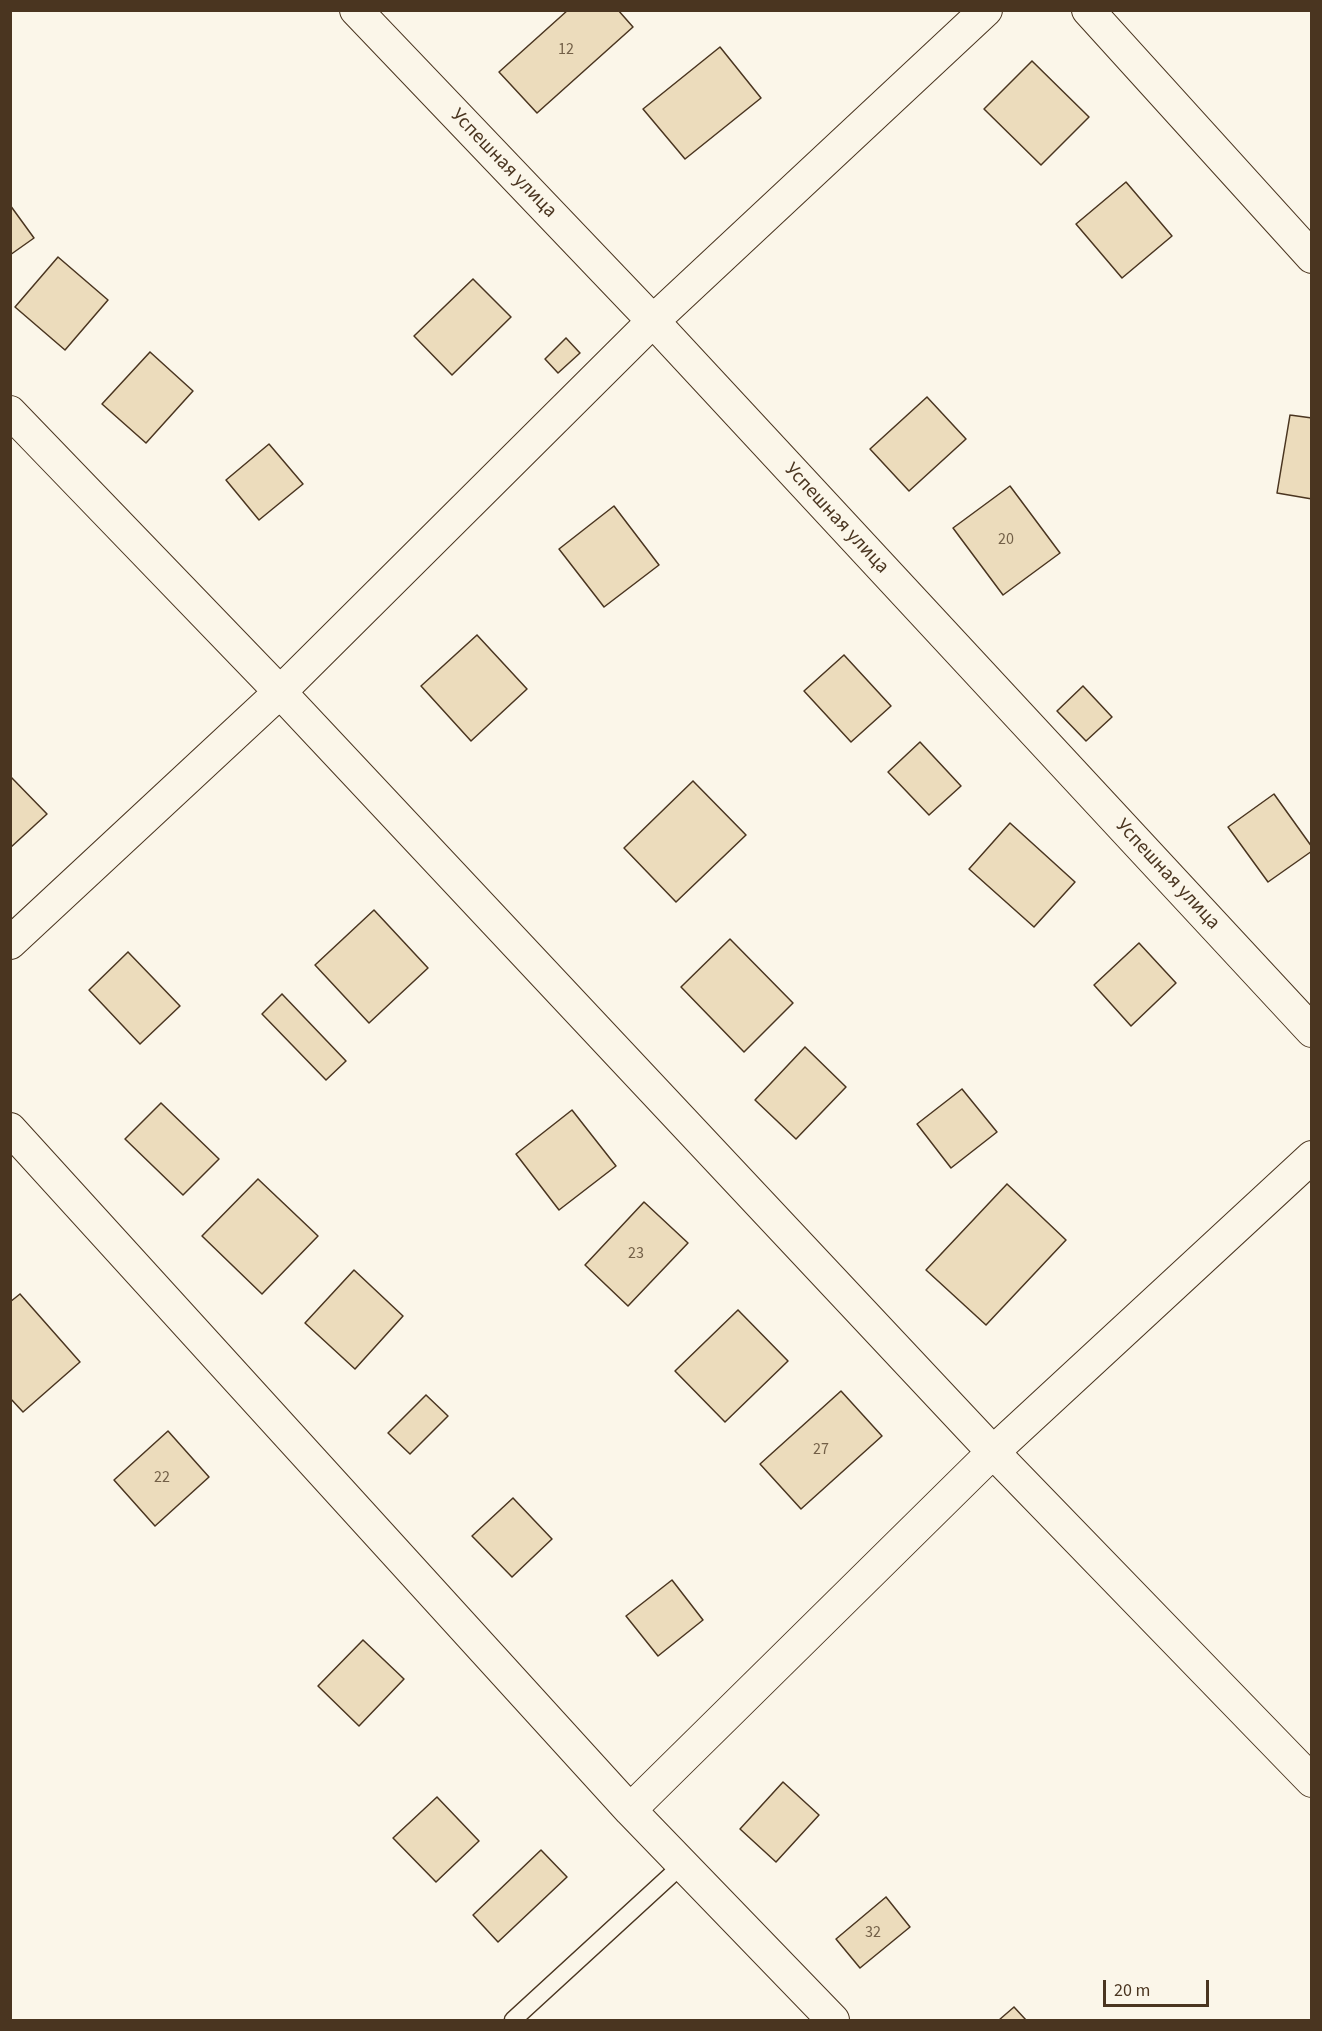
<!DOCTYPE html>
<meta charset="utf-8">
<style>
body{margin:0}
#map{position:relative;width:1322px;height:2031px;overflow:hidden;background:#fbf6e9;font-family:"Source Sans 3",sans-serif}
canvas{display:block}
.frame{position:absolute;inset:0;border:12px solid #4a3520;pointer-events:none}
.scale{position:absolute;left:1103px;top:1980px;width:106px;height:27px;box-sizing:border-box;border:3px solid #4a3520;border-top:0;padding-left:8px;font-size:18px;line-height:21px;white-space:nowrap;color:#4a3520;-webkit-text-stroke:4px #fbf6e9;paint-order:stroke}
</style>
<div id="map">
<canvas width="1322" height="2031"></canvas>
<div class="frame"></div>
<div class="scale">20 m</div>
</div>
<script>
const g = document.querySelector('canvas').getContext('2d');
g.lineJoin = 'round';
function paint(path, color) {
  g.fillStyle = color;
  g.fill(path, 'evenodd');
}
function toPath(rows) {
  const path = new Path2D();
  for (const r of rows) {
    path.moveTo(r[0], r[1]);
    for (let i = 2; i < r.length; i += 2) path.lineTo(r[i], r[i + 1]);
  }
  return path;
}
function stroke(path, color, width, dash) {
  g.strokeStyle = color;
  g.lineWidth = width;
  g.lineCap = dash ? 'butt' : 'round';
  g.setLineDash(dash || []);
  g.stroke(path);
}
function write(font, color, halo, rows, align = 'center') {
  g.font = font + ' "Source Sans 3",sans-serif';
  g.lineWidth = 4.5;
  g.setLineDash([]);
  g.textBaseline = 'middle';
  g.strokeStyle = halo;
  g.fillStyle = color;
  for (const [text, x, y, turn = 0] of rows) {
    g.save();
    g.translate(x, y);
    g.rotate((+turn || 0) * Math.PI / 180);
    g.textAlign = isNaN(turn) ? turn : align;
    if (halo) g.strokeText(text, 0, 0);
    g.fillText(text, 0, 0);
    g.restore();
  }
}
const building = toPath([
 [568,10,618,10,633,27,537,113,499,72,568,10],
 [720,47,761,98,685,159,643,109,720,47],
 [1032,61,1089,117,1041,165,984,109,1032,61],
 [1126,182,1172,236,1122,278,1076,224,1126,182],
 [10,205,34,238,10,255,10,205],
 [58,257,108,300,65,350,15,307,58,257],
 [473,279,511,317,452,375,414,336,473,279],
 [566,338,580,353,558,373,545,359,566,338],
 [150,352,193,391,146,443,102,404,150,352],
 [927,397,966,439,909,491,870,449,927,397],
 [1290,415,1312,418,1312,499,1277,493,1290,415],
 [269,444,303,484,259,520,226,480,269,444],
 [1010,486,1060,553,1003,595,953,528,1010,486],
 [614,506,659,565,604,607,559,549,614,506],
 [477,635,527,689,471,741,421,686,477,635],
 [844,655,891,706,851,742,804,691,844,655],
 [1083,686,1112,717,1086,741,1057,711,1083,686],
 [920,742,961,786,929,815,888,772,920,742],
 [10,776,47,814,10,848,10,776],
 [693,781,746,835,676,902,624,848,693,781],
 [1274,794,1312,847,1312,851,1268,882,1228,827,1274,794],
 [1010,823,1075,882,1034,927,969,869,1010,823],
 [374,910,428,968,369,1023,315,965,374,910],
 [730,939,793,1003,744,1052,681,987,730,939],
 [1139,943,1176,983,1131,1026,1094,985,1139,943],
 [128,952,180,1006,140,1044,89,990,128,952],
 [282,994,346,1061,326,1080,262,1014,282,994],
 [805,1047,846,1087,796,1139,755,1100,805,1047],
 [962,1089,997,1132,951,1168,917,1124,962,1089],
 [161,1103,219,1159,183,1195,125,1139,161,1103],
 [572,1110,616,1166,559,1210,516,1154,572,1110],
 [258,1179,318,1236,262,1294,202,1236,258,1179],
 [1007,1184,1066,1240,986,1325,926,1270,1007,1184],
 [644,1202,688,1243,628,1306,585,1265,644,1202],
 [354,1270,403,1316,355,1369,305,1323,354,1270],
 [20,1294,80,1362,23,1412,10,1398,10,1302,20,1294],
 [738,1310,788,1361,725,1422,675,1371,738,1310],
 [841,1391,882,1436,801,1509,760,1464,841,1391],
 [426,1395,448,1416,410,1454,388,1433,426,1395],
 [168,1431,209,1477,155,1526,114,1480,168,1431],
 [513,1498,552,1539,512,1577,472,1536,513,1498],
 [672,1580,703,1620,658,1656,626,1616,672,1580],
 [363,1640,404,1679,359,1726,318,1686,363,1640],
 [783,1782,819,1815,776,1862,740,1829,783,1782],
 [437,1797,479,1841,436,1882,393,1838,437,1797],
 [541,1850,567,1877,498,1942,473,1915,541,1850],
 [886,1897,910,1927,860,1968,836,1939,886,1897],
 [1014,2007,1026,2020,999,2020,1014,2007]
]);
paint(building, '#ecdcbc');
stroke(building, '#4a3520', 1.5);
const lane = toPath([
 [513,2020,682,1865]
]);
const street = toPath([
 [356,10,653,321,1312,1031],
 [1088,10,1312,257],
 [10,412,280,692,993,1452,1312,1781],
 [10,943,280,692,653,321,986,10],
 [10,1129,630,1810,833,2020],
 [630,1810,993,1452,1312,1157]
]);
stroke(lane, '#4a3520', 19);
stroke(street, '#4a3520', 34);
stroke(lane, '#fbf6e9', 16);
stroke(street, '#fbf6e9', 32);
write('16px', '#725f47', null, [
 ["12",566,50],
 ["20",1006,540],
 ["23",636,1254],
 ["27",821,1450],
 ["22",162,1478],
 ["32",873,1933]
]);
write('20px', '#4a3520', '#fbf6e9', [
 ["Успешная улица",503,164,46],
 ["Успешная улица",836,519,47],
 ["Успешная улица",1167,875,47]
]);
</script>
